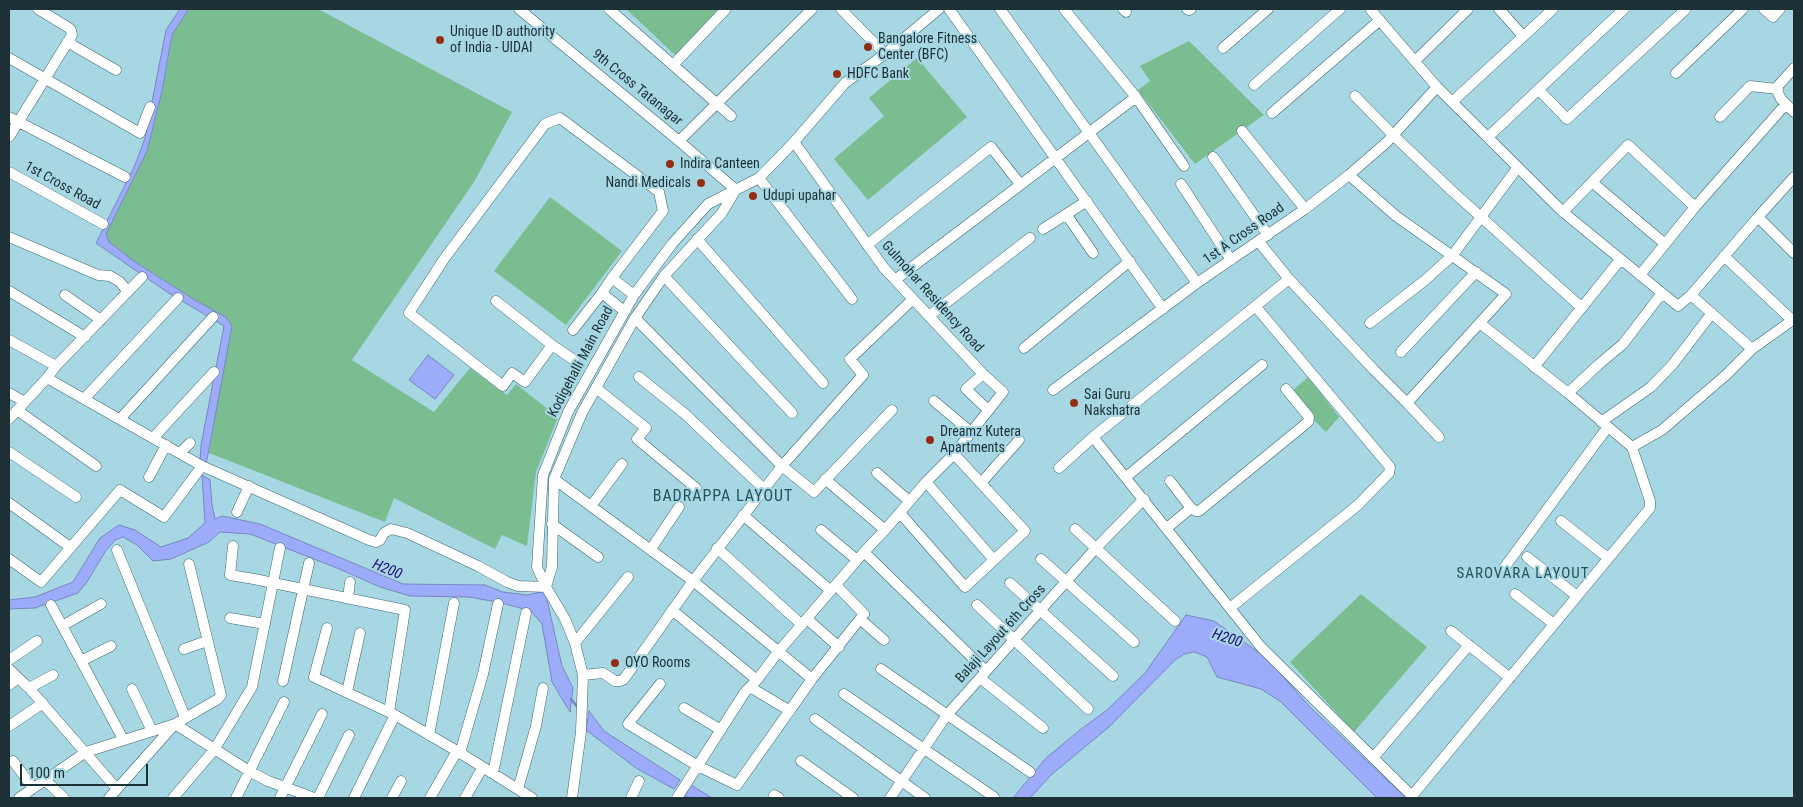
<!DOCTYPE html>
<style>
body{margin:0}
#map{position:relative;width:1803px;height:807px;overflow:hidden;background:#a7d7e3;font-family:"Roboto Condensed",sans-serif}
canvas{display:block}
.frame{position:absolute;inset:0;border:10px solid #1d3035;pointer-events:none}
.scale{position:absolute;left:20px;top:764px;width:128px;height:22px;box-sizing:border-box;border:2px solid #1d3035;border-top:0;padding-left:6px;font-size:15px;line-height:18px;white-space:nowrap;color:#1d3035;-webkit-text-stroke:4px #a7d7e3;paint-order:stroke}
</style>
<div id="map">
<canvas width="1803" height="807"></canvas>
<div class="frame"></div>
<div class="scale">100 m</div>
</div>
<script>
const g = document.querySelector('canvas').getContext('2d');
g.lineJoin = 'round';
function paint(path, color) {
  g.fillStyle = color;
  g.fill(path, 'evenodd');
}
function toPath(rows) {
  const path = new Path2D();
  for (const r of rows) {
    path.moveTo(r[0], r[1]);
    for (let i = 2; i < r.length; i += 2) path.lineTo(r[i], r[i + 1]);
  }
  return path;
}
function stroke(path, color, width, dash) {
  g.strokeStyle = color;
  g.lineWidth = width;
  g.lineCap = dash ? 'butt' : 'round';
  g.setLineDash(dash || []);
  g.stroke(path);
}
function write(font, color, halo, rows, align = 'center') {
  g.font = font + ' "Roboto Condensed",sans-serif';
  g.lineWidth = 4;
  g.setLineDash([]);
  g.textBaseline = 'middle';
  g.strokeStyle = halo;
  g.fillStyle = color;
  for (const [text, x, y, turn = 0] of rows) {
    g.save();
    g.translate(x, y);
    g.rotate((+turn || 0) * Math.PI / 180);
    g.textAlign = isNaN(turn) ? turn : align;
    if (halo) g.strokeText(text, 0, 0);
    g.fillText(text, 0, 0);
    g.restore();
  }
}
paint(toPath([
 [189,9,318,9,512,112,474,182,352,360,434,412,470,368,507,395,516,384,558,417,536,472,527,546,502,535,495,549,394,498,385,522,209,453,218,396,226,317,198,302,135,262,109,242,106,234,147,151,162,91,173,33],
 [626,9,719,9,675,55],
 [1189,41,1264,115,1195,164,1138,90,1150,81,1140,66],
 [917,58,967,117,868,200,834,159,884,116,869,98],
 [550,197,622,251,566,325,494,271],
 [1308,377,1339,417,1326,432,1313,419,1292,391],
 [1361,594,1427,647,1354,732,1290,662]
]), '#7abd91');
const water = toPath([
 [180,9,189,9,173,33,171,40,162,91,147,151,106,234,109,242,135,262,198,302,226,317,232,326,206,465,200,460,201,445,224,326,167,292,96,243,135,165,145,138,166,30,180,9],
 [428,355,454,375,435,399,409,380,428,355],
 [202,475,210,480,212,505,215,519,222,516,260,524,403,584,485,585,503,592,527,595,545,591,562,666,573,688,570,712,552,682,542,624,531,611,502,603,469,597,410,596,380,587,337,568,250,534,220,532,209,542,171,559,153,561,137,545,123,537,115,540,105,552,87,582,78,593,35,608,9,609,9,600,35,597,73,582,100,538,119,525,135,530,161,547,188,538,205,523,202,475],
 [1186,615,1214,621,1268,659,1309,706,1406,798,1377,798,1281,702,1261,689,1217,677,1207,657,1194,652,1184,654,1175,660,1109,727,1051,775,1030,798,1013,798,1046,758,1080,730,1107,710,1145,673,1186,615],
 [589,711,604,731,680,780,674,789,636,768,586,730,589,711],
 [691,785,712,798,690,798,685,796,691,785]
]);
paint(water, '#9dacfa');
stroke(water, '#7787bf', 1);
stroke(toPath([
 [571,699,578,708]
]), '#7787bf', 2.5);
const minor = toPath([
 [519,9,679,141,736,190],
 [609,9,731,116],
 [841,9,885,54],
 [949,9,1163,309],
 [1000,9,1197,283],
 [1064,9,1136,97],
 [1123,9,1126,12],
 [1187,9,1189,10,1191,9],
 [1370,9,1437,87,1563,212,1678,306,1691,295,1752,349],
 [1499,9,1523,36],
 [1764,9,1773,17,1780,9],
 [67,42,116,70],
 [1223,48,1268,9],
 [9,58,140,133,150,107],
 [1415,61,1468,9],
 [674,64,726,9],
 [1794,68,1777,87,1778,93,1781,99,1794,112],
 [1676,73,1743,9],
 [1254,85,1340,9],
 [1539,90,1567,119,1686,9],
 [1355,96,1393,135,1451,190,1582,308],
 [1452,102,1553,9],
 [1272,113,1380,20],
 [9,117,125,177],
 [1720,117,1750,86,1778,89],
 [1242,131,1305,209],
 [9,137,72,35,71,30,69,28,38,9],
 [1488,137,1624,9],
 [679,141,812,9],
 [1213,157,1268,235],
 [9,172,103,224],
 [1794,177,1758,217,1794,253],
 [759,178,852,299],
 [1592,182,1665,244],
 [1181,184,1231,260],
 [1563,212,1628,145,1695,207],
 [1066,214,1093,253],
 [1043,229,1087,201],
 [9,237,98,275,110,276,120,282,128,292],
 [697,239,823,383],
 [1259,242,1289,279,1374,370,1407,403,1506,294,1396,216,1349,175],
 [867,245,991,147,1020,184],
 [1724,256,1792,320],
 [1640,275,1695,207,1786,104],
 [664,276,792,413],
 [895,280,1136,97,1184,166],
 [9,291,85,337],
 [65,295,101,320],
 [1691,295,1758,217],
 [496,301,552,345],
 [624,311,602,293,612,278,634,295],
 [929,316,1030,238],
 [635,318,782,466,814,492,892,410],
 [1370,323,1424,281,1452,256,1518,167],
 [573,330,602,293],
 [9,340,56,366],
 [1024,348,1130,261],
 [1401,352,1476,272],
 [574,360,552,345,525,382,512,373,503,386,409,313,444,259,545,124,560,118,659,192,663,211,612,278],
 [1534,367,1620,260],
 [983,374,966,389,988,410],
 [639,377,685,414,764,489],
 [47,378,202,466,369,540,376,542,380,540,384,533,391,529,407,533,478,566,507,582,518,586,546,587],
 [596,388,646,428,637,439,696,488],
 [1053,390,1197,283,1305,209,1349,175,1387,142,1437,87],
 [9,393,25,402],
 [1568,393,1598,365,1623,344,1662,293],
 [84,399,178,298],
 [934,401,971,432],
 [1407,403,1439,437],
 [17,410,96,466],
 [9,419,47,378,56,366,142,277],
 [120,419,213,317],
 [1601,422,1651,387,1673,364,1712,313],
 [1093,437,1261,647,1412,796,1650,508,1650,501,1632,447,1568,393,1481,324],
 [153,438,214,372],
 [1632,447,1662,430,1726,375,1752,349,1794,319],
 [9,452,76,497],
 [180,453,190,443],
 [1059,468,1093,437,1289,279],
 [877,473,909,501],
 [149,477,166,445],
 [1126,477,1262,365],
 [554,479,693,581,782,466,863,375,850,359,913,299],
 [825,479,885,530],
 [1170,481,1191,508],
 [926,482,994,560],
 [981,483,1019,440],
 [9,503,70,547],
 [591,506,622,464],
 [237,512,249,486],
 [900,513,965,587,1025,531,954,454],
 [743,515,831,591],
 [1561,521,1608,558],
 [552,524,598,557],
 [1167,528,1191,508,1196,511,1199,511,1308,422,1309,417,1286,389],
 [1075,529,1175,621],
 [821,530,857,560],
 [233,546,230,575,254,579,405,610,389,712],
 [717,548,802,625],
 [651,549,679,507],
 [117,550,185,717],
 [864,552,986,671],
 [1527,557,1577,596],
 [9,559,41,582,120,490,164,517,202,466],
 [1041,559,1134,642],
 [1504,568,1607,428],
 [1010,583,1113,676],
 [546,587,552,567,554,479,582,413,635,318,664,276,722,213,735,191],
 [1515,594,1554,624],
 [348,598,350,582],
 [51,605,123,739],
 [977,605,1088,709],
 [1230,608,1358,505,1389,473,1390,467,1256,307],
 [672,610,757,680],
 [230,618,265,624],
 [807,619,839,647],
 [860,619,884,640],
 [62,626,101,604],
 [327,628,314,677,395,715,457,751,532,798],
 [1451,631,1510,678],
 [575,643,628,577],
 [184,649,207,641],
 [9,660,37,641],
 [81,661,111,646],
 [9,669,29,688,117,789],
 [881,669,1030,772],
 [583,675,603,673,615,681,620,681,624,679,693,581,812,679],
 [980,678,1043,728],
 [283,681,309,563],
 [660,684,628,724,698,766,737,785,812,679,864,614,836,585],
 [9,685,18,678],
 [750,687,790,711],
 [29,688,53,675],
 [132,689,152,731],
 [347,692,360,633],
 [844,694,994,797],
 [684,708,721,730],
 [815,719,925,798],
 [9,726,43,703],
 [429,735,454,603],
 [460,753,483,674,498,604],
 [1373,758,1469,645],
 [13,761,33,788],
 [801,761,853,798],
 [493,773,526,613],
 [45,780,64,798],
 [518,789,536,726,543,688],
 [774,795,779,798],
 [19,798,86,752,175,724,218,699,221,695,189,564],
 [109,798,175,724,249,771,268,781,314,798],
 [173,798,214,750,252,687,280,548],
 [236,798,284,702],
 [280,798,322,714],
 [318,798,349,735],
 [354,798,395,715],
 [392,798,401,781],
 [430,798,457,751],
 [465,798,483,767],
 [572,798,581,732,583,675,575,643,565,619,546,587,537,567,543,475,568,412,634,295,672,244,708,204,759,178,794,142,845,83,885,54,939,9],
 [631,798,639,781],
 [677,798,745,692,757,680,778,652,864,552,885,530,926,482,954,454,1003,392,983,374,884,268,794,142],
 [890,798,947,715,1095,549,1144,499]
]);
stroke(minor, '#3a6771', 11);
stroke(minor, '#fff', 10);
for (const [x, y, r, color] of [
 [440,40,5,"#952d12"],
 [868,47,5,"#952d12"],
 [837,74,5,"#952d12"],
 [670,164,5,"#952d12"],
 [701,183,5,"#952d12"],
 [753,196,5,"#952d12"],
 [1074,403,5,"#952d12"],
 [930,440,5,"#952d12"],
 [615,663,5,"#952d12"]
]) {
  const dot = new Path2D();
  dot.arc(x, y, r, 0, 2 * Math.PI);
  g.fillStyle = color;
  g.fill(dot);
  stroke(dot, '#a7d7e3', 2);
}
write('14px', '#1d3035', '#a7d7e3', [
 ["Unique ID authority",450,32],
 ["of India - UIDAI",450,48],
 ["Bangalore Fitness",878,39],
 ["Center (BFC)",878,55],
 ["HDFC Bank",847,74],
 ["Indira Canteen",680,164],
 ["Nandi Medicals",691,183,"right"],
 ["Udupi upahar",763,196],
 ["Sai Guru",1084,395],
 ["Nakshatra",1084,411],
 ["Dreamz Kutera",940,432],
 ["Apartments",940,448],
 ["OYO Rooms",625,663]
], 'left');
write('14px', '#1d3035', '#a7d7e3', [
 ["9th Cross Tatanagar",637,88,39],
 ["1st Cross Road",62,186,29],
 ["1st A Cross Road",1244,234,-35],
 ["Gulmohar Residency Road",932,297,48],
 ["Kodigehalli Main Road",581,362,-62],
 ["Balaji Layout 6th Cross",1001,634,-48]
]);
write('italic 15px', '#1f0f81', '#a7d7e3', [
 ["H200",387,570,22],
 ["H200",1227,639,18]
]);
g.letterSpacing = '1px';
write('15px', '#25535d', '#a7d7e3', [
 ["SAROVARA LAYOUT",1523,574]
]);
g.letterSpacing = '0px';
g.letterSpacing = '1px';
write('16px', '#25535d', '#a7d7e3', [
 ["BADRAPPA LAYOUT",723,497]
]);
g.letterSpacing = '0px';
</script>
